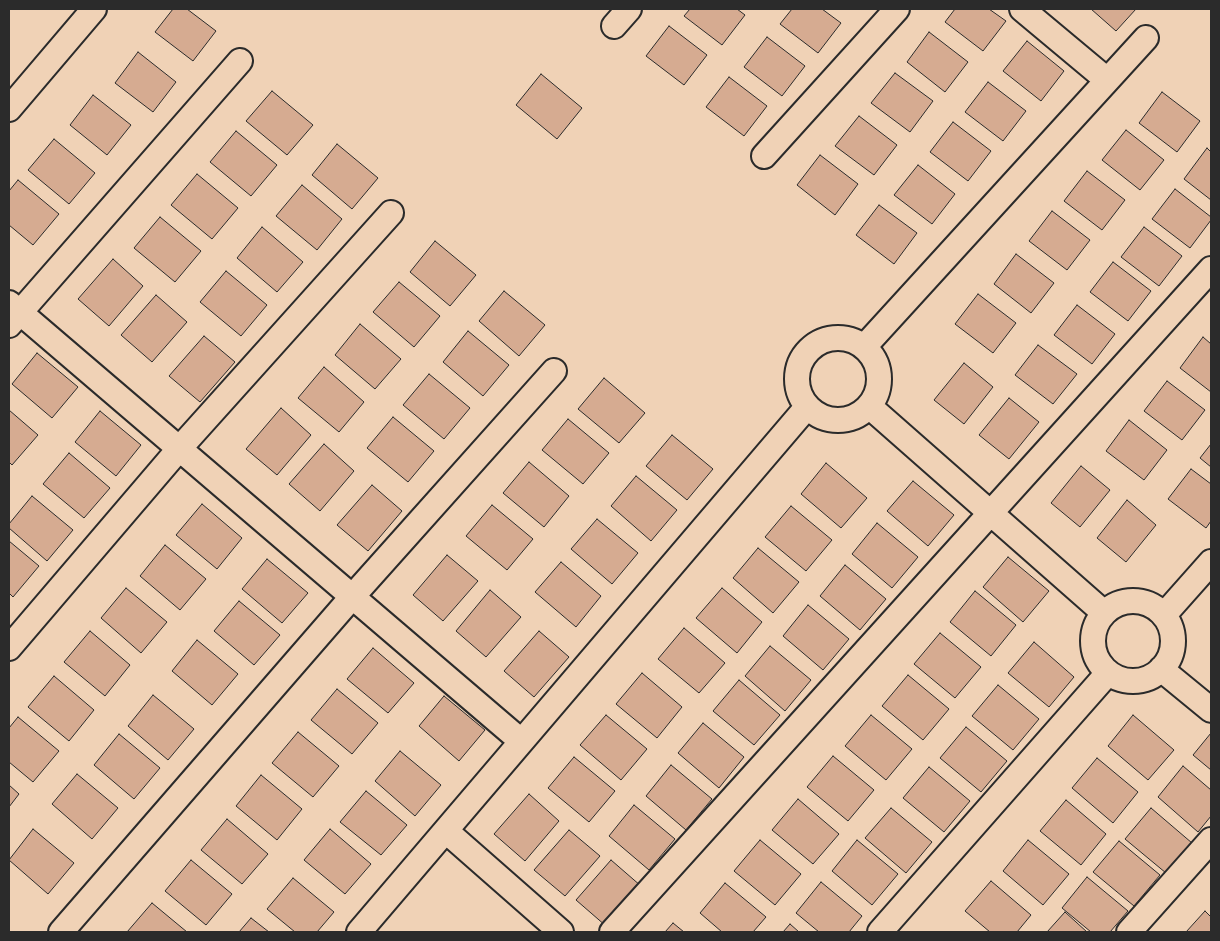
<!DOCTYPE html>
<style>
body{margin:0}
#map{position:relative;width:1220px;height:941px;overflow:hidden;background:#f0d2b6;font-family:Kalam,sans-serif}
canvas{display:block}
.frame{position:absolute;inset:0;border:10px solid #2b2b2b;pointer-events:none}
</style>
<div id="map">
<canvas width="1220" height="941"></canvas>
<div class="frame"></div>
</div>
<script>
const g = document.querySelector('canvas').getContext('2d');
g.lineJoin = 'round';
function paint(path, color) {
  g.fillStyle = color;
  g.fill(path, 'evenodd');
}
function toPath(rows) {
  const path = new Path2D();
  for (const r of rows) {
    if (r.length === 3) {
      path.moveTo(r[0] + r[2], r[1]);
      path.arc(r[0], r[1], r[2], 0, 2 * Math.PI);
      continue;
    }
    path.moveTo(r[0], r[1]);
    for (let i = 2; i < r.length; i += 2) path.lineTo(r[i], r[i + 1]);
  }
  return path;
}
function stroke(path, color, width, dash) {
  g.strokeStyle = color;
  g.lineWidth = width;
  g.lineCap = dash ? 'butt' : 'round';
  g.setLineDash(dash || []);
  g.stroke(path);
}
const building = toPath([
 [173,9,187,9,216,31,193,61,155,32,173,9],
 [690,9,737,9,745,15,722,45,684,16,690,9],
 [792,9,822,9,841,23,818,53,780,24,792,9],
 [955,9,989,9,1006,21,983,51,945,22,955,9],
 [1091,9,1136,9,1116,31,1091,9],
 [669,26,707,55,684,85,646,56,669,26],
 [929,32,968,62,945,92,907,62,929,32],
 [767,37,805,66,782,96,744,67,767,37],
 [1027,41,1064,71,1041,101,1003,71,1027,41],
 [138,52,176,82,153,112,115,83,138,52],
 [895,73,933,101,910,132,871,103,895,73],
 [541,74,582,108,557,139,516,105,541,74],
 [729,77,767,106,744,136,706,107,729,77],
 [988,82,1026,111,1003,141,965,112,988,82],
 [272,91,313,125,287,155,246,121,272,91],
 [1162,92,1200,121,1177,152,1139,123,1162,92],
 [93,95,131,125,107,155,70,125,93,95],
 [859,116,897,145,874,175,835,146,859,116],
 [953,122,991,151,968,181,930,152,953,122],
 [1126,130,1164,160,1140,190,1102,160,1126,130],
 [236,131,277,165,251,196,210,162,236,131],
 [54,139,95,173,69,204,28,170,54,139],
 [337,144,378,178,352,209,312,175,337,144],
 [1207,148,1211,152,1211,200,1184,179,1207,148],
 [820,155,858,184,835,215,797,185,820,155],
 [918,165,955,194,932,224,894,195,918,165],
 [1087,171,1125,200,1102,230,1064,201,1087,171],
 [197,174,238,208,212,239,171,205,197,174],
 [18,180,59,214,33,245,9,225,9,191,18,180],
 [302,185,342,219,317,250,276,216,302,185],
 [1175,189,1211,217,1211,220,1190,248,1152,219,1175,189],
 [879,205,917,233,894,264,856,235,879,205],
 [1052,211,1090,240,1067,270,1029,241,1052,211],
 [160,217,201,251,175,282,134,248,160,217],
 [262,227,303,262,277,292,237,258,262,227],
 [1144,227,1182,256,1159,286,1121,257,1144,227],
 [435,241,476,275,450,306,410,272,435,241],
 [1016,254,1054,283,1031,313,994,284,1016,254],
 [113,259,143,286,109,326,78,299,113,259],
 [1113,262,1151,291,1128,321,1090,292,1113,262],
 [226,271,267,305,241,336,200,302,226,271],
 [399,282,440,316,414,347,373,312,399,282],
 [504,291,545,325,519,356,479,321,504,291],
 [978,294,1016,323,993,353,955,324,978,294],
 [156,295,187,322,152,362,121,335,156,295],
 [1077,305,1115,334,1092,364,1054,335,1077,305],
 [360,324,401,359,375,389,335,355,360,324],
 [468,331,509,365,483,396,443,362,468,331],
 [204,336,235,362,200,402,169,376,204,336],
 [1203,337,1211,344,1211,392,1180,368,1203,337],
 [1038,345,1077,374,1053,404,1015,375,1038,345],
 [37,353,78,387,52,418,12,384,37,353],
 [964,363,993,387,964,424,934,400,964,363],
 [324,367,364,402,339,432,298,398,324,367],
 [429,374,470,408,444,439,403,405,429,374],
 [604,378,645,413,619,443,578,409,604,378],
 [1167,381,1205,410,1182,440,1144,411,1167,381],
 [1009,398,1039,422,1009,459,979,435,1009,398],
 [281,408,311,435,277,475,246,449,281,408],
 [9,410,38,435,12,465,9,462,9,410],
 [100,411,141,445,116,476,75,442,100,411],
 [393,417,434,451,408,482,367,448,393,417],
 [568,419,609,453,583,484,542,450,568,419],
 [1129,420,1167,450,1144,480,1106,451,1129,420],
 [672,435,713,469,687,500,646,466,672,435],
 [324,444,354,471,320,511,289,484,324,444],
 [1211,444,1211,467,1200,458,1211,444],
 [69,453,110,488,84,518,43,484,69,453],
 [529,462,569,496,544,527,503,493,529,462],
 [826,463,867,498,841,528,801,494,826,463],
 [1081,466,1110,490,1080,527,1051,503,1081,466],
 [1191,469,1211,484,1211,521,1206,528,1168,499,1191,469],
 [636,476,677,510,651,541,611,506,636,476],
 [913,481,954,515,928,546,887,511,913,481],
 [372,485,402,511,368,551,337,525,372,485],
 [32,496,73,530,47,561,9,528,9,524,32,496],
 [1127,500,1156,525,1126,562,1097,538,1127,500],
 [202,504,242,538,217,569,176,535,202,504],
 [492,505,533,539,507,570,466,536,492,505],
 [791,506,832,540,806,571,765,537,791,506],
 [597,519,638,553,612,584,571,549,597,519],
 [877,523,918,557,892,588,852,554,877,523],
 [9,541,39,566,13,597,9,593,9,541],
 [165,545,206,579,180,610,140,576,165,545],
 [758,548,799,582,773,613,733,578,758,548],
 [447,555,478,581,443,621,413,595,447,555],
 [1008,557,1049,591,1023,622,983,587,1008,557],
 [267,559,308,593,282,623,242,589,267,559],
 [561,562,601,596,576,627,535,592,561,562],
 [845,565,886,599,860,630,820,596,845,565],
 [126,588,167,622,141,653,101,618,126,588],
 [722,588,762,622,737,653,696,618,722,588],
 [490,590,521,617,486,657,456,631,490,590],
 [975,591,1016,625,991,656,950,622,975,591],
 [239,601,280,635,254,665,214,631,239,601],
 [808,605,849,639,823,670,783,636,808,605],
 [684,628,725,663,699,693,658,659,684,628],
 [90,631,130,665,105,696,64,662,90,631],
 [539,631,569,657,534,697,504,671,539,631],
 [940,633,981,667,955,698,914,664,940,633],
 [197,640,238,674,212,705,172,671,197,640],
 [1034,642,1074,677,1049,707,1008,673,1034,642],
 [770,646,811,680,785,711,745,676,770,646],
 [373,648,414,683,388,713,347,679,373,648],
 [642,673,682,707,657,738,616,704,642,673],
 [908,675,949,709,923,740,882,706,908,675],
 [54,676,94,710,69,741,28,707,54,676],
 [739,680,780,715,754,745,713,711,739,680],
 [998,685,1039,719,1013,750,972,716,998,685],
 [337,689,378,723,352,754,311,720,337,689],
 [153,695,194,729,168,760,128,726,153,695],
 [444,696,485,730,459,761,419,726,444,696],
 [606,715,647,749,621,780,580,745,606,715],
 [871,715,912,749,886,780,845,746,871,715],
 [1133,715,1174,750,1148,780,1108,746,1133,715],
 [18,717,59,751,33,782,9,762,9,728,18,717],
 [703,723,744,757,719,788,678,753,703,723],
 [966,727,1007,761,981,792,940,758,966,727],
 [298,732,339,766,313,797,272,763,298,732],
 [1211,733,1211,770,1193,755,1211,733],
 [119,734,160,768,134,799,94,765,119,734],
 [400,751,441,785,415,816,375,781,400,751],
 [833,756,874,790,848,821,807,787,833,756],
 [574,757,615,791,589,822,548,788,574,757],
 [1097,758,1138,792,1113,823,1072,788,1097,758],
 [671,765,712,799,686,830,646,796,671,765],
 [1183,766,1211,790,1211,816,1198,832,1158,797,1183,766],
 [929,767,970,801,944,832,903,798,929,767],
 [77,774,118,808,92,839,52,804,77,774],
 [261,775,302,809,277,840,236,806,261,775],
 [9,785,19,794,9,807,9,785],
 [366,791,407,825,381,855,340,822,366,791],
 [529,794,559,821,525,861,494,834,529,794],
 [798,799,839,834,813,864,772,830,798,799],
 [1066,800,1106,834,1081,865,1040,831,1066,800],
 [634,805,675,839,649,870,609,836,634,805],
 [891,808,932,842,906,873,865,838,891,808],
 [1151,808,1192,843,1166,873,1125,839,1151,808],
 [227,819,268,854,242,884,201,850,227,819],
 [33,829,74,863,48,894,9,860,33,829],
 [330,829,371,864,345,894,304,860,330,829],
 [569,830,600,856,565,896,534,870,569,830],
 [760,840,801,874,775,905,734,871,760,840],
 [857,840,898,874,872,905,832,871,857,840],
 [1028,840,1069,874,1043,905,1003,871,1028,840],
 [1119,841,1160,875,1134,906,1093,872,1119,841],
 [191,860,232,894,206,925,165,891,191,860],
 [611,860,641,886,606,926,576,900,611,860],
 [1087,877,1128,911,1110,932,1091,932,1062,908,1087,877],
 [293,878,334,912,317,932,295,932,267,909,293,878],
 [991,881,1031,915,1017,932,990,932,965,911,991,881],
 [821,882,862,916,849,932,819,932,796,913,821,882],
 [725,883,766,917,753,932,722,932,700,913,725,883],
 [152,903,187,932,127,932,152,903],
 [1205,911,1211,917,1211,932,1186,932,1205,911],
 [1065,912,1087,932,1047,932,1065,912],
 [251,918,269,932,239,932,251,918],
 [673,923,684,932,665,932,673,923],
 [790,924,799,932,783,932,790,924]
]);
paint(building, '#d6ab91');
stroke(building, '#2b2b2b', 1);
const minor = toPath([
 [1022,9,1107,80],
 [614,26,629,9],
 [9,109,94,9],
 [764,156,897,9],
 [9,303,521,741],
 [9,325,240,61],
 [838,379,41],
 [864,347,1146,38],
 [869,406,1103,612],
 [1133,641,40],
 [1164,615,1211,562],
 [9,648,179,449,391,213],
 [1161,669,1211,710],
 [446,831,561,932],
 [61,932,352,597,554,371],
 [359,932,807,407],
 [612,932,1211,269],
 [880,932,1108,673],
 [1129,932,1211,840]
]);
stroke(minor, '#2b2b2b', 28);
stroke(minor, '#f0d2b6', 24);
</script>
